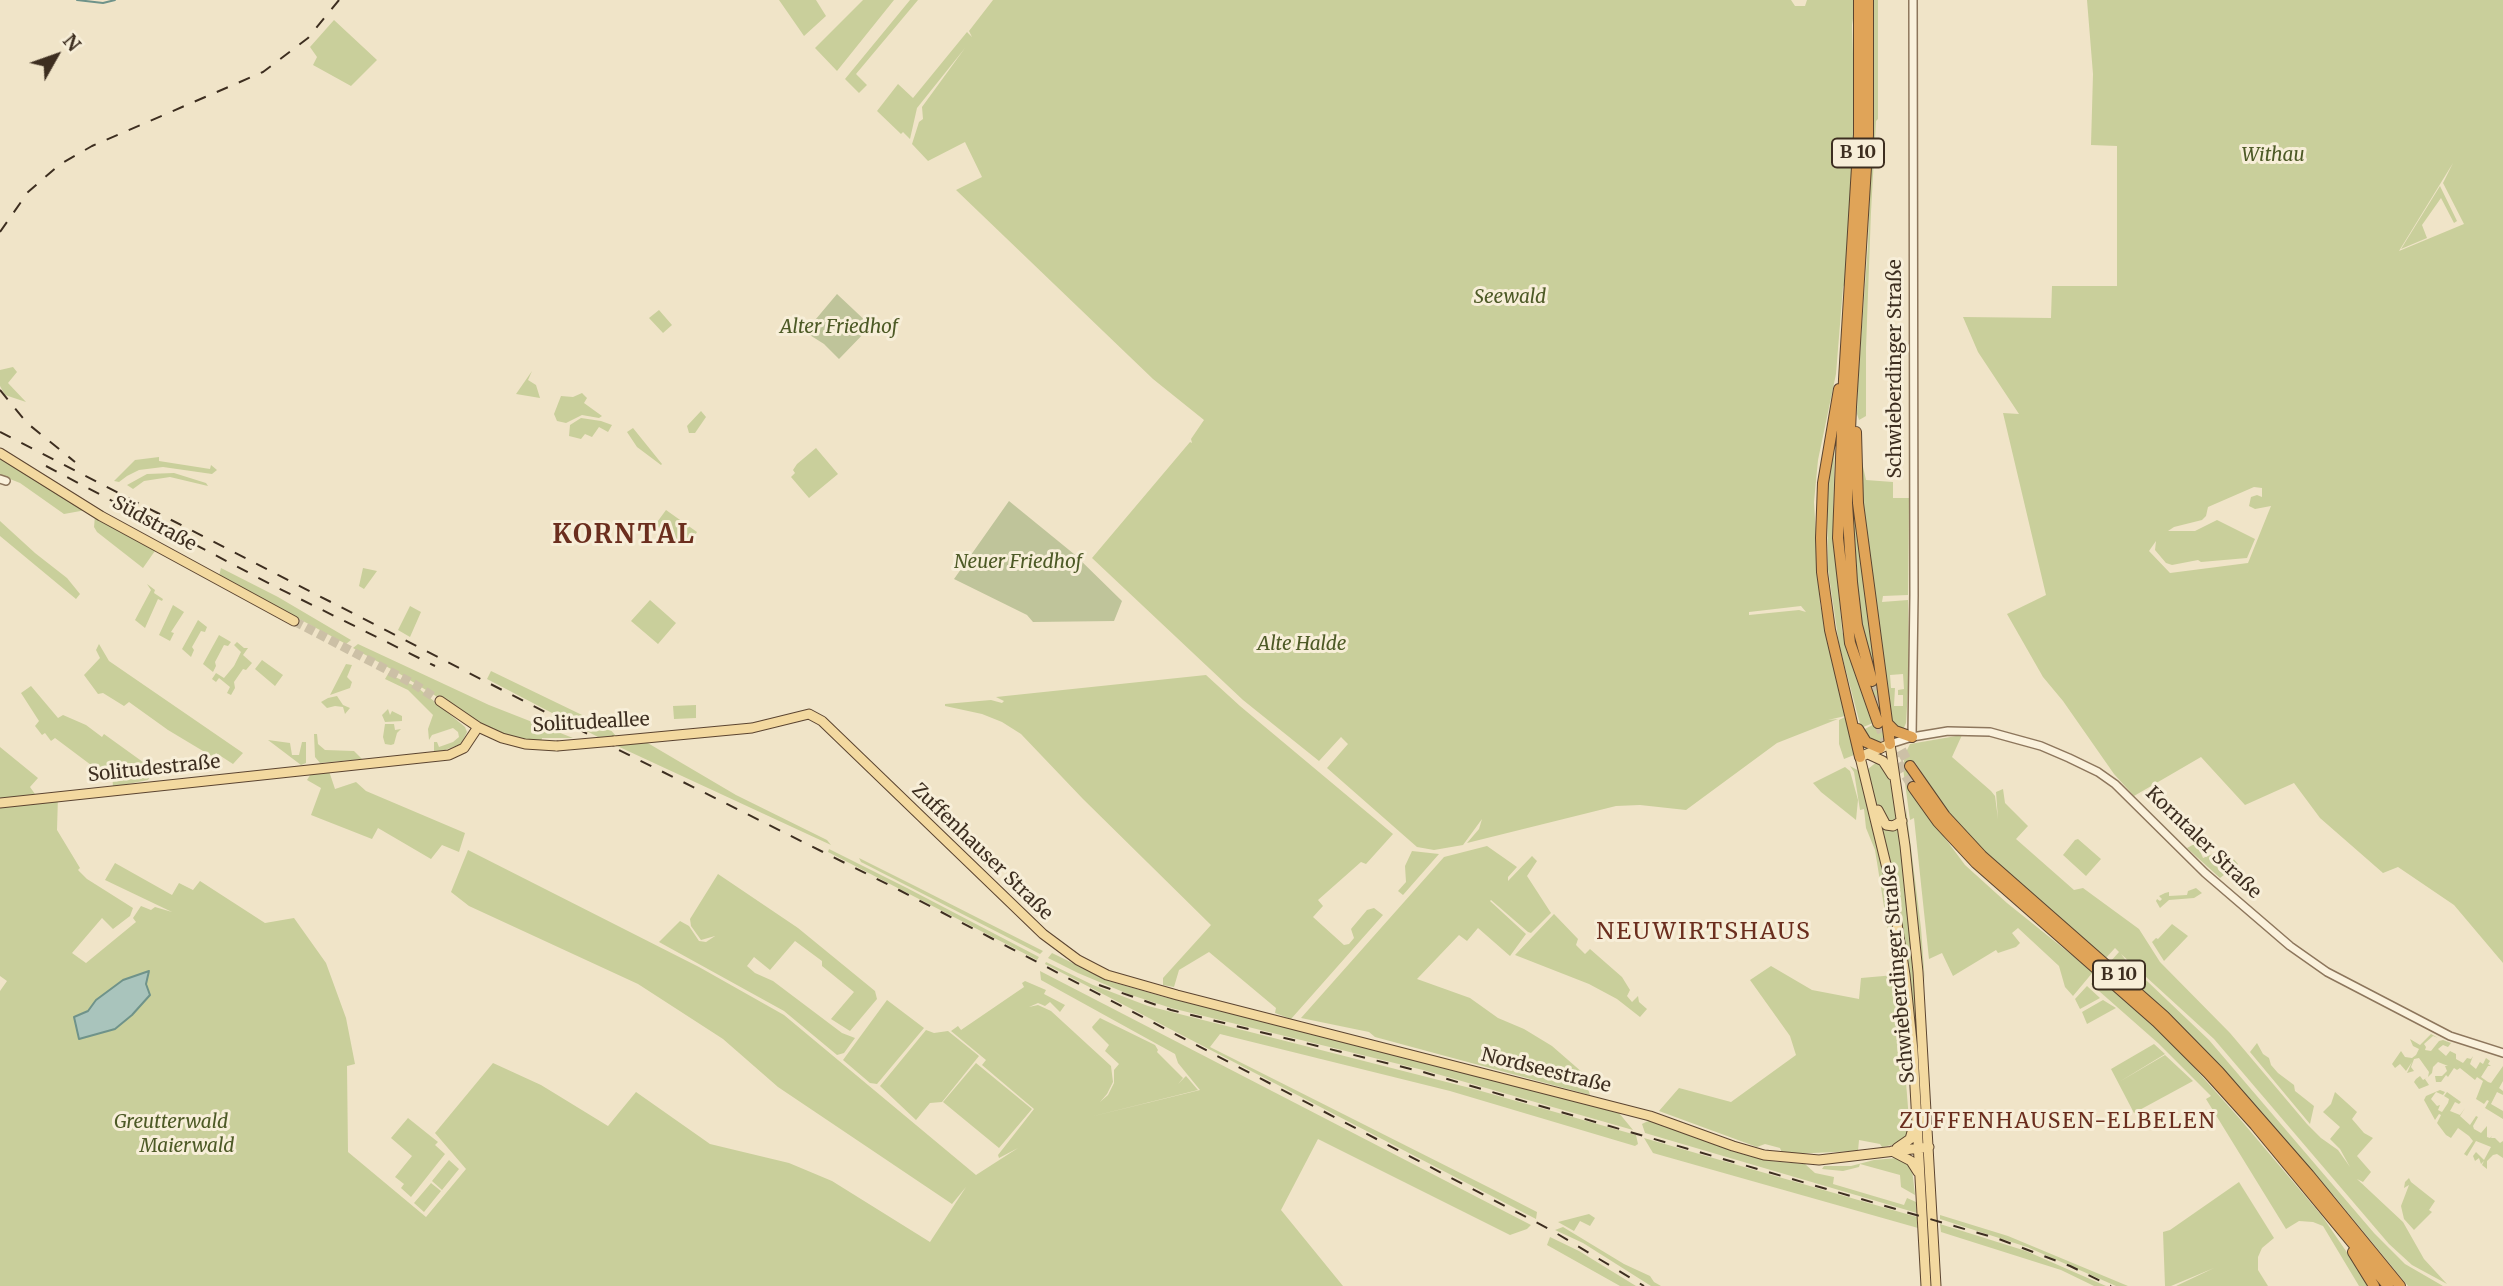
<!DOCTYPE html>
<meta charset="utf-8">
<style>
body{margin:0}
#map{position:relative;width:2503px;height:1286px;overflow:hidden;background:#f0e4c8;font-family:Merriweather,serif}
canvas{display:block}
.north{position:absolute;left:21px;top:21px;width:70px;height:70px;-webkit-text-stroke:5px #f7eed8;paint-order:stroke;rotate:50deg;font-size:19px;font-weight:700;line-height:28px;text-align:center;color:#3d2e20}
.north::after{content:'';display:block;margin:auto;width:24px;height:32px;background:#3d2e20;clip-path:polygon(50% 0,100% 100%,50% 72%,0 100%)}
</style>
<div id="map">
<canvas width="2503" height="1286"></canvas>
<div class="north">N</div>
</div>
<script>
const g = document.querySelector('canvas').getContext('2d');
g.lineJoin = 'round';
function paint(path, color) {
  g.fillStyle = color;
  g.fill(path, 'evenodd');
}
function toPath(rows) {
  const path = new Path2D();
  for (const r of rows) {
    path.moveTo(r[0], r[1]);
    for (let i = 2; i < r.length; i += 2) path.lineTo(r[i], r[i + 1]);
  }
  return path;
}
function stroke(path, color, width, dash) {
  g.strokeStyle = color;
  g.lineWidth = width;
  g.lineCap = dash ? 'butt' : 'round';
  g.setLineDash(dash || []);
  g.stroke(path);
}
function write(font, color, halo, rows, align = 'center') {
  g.font = font + ' Merriweather,serif';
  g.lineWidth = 6;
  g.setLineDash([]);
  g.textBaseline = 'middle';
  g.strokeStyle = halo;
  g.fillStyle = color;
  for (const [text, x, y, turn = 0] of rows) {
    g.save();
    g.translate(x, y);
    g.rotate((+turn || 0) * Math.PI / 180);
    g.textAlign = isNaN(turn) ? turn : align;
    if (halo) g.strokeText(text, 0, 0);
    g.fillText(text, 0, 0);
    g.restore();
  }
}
paint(toPath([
 [779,0,816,0,826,16,804,36],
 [863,0,894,0,837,71,815,48],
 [910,0,918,0,856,74,867,85,859,93,845,79],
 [993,0,1791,0,1795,6,1805,6,1807,0,1856,0,1852,25,1853,54,1856,64,1855,136,1847,279,1843,287,1836,374,1818,460,1814,502,1820,604,1845,716,1828,720,1838,719,1777,743,1686,810,1640,805,1616,806,1467,843,1479,829,1482,819,1463,845,1434,850,1417,847,1327,768,1348,744,1341,737,1319,761,1243,700,1092,558,1190,442,1192,443,1191,439,1204,420,1153,379,956,190,982,177,965,142,928,161,912,144,919,122,923,119,922,107,965,48,917,108,910,139,903,132,901,134,877,111,898,84,913,98,967,32,972,37,969,31],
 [1801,606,1806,612,1799,610,1749,615,1749,612],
 [1871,0,1878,0,1878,119,1876,121,1871,212,1866,348,1866,416,1859,420,1857,414,1858,381,1868,245,1872,117],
 [2087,0,2503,0,2503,963,2454,905,2398,867,2383,873,2320,818,2294,783,2245,805,2201,757,2134,796,2114,774,2063,701,2043,677,2007,614,2046,595,2003,413,2019,414,1978,352,1963,317,2051,318,2052,286,2117,286,2117,146,2091,145,2093,74],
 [2453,163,2443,183,2464,224,2399,251],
 [2254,487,2262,488,2262,497,2257,495,2251,497,2249,506,2255,509,2271,506,2248,563,2170,573,2149,551,2156,541,2155,550,2166,563,2172,565,2198,560,2201,562,2247,558,2255,539,2217,520,2195,531,2168,531,2174,527,2202,520,2206,516,2208,507],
 [334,20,377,60,351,86,313,65,317,57,310,47],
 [2440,186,2457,221,2454,223,2441,198,2422,225,2427,238,2401,249],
 [659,310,672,325,663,333,649,318],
 [13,367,17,372,8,383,26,402,5,395,0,386,0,370],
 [532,371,528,380,536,385,540,398,516,394],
 [582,393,587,398,584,403,602,416,599,418,582,415,566,423,557,421,554,414,561,396,573,397],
 [701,411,706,417,695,433,689,433,687,426],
 [581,418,601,421,612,425,608,432,599,427,592,437,585,434,581,439,569,436,570,425],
 [1835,425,1833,529,1842,631,1873,723,1861,728,1839,644,1828,569,1827,480],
 [633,428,662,464,661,465,637,447,627,432],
 [816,448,838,474,809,498,791,477,795,473,793,470,797,464],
 [159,457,159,461,210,469,211,465,217,470,212,474,163,467,139,470,127,476,119,482,114,481,135,460],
 [0,460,4,460,86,510,64,514,20,483,0,475],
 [1850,460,1857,534,1886,734,1883,742,1876,745,1861,731,1882,720,1868,684,1852,564],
 [1862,462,1866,480,1893,482,1893,498,1909,498,1908,595,1883,596,1882,602,1908,600,1909,673,1906,723,1903,730,1892,726,1859,480],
 [1903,674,1904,689,1898,690,1898,695,1903,695,1903,706,1894,706,1895,688,1891,688,1890,675],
 [174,473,206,483,208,486,170,477,144,481,133,489,127,485,147,474],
 [666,510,697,532,691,542,688,540,689,537,684,544,655,525],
 [95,516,157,548,143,568,97,532,94,527],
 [0,521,35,553,67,578,80,594,76,599,0,536],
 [221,568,278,597,351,640,346,644,219,576],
 [363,568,377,571,364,589,359,586],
 [147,584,155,590,154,593,163,599,162,601,158,599,145,628,135,620,151,590],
 [650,600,676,623,658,644,631,621],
 [173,605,184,612,171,632,174,633,170,641,159,635],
 [410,606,421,612,410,637,398,630],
 [198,620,207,627,205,632,201,631,192,647,194,650,191,657,182,649],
 [219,635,231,642,228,646,224,645,215,662,216,666,213,672,203,664],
 [237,642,244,648,248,648,243,655,252,663,246,670,243,669,234,682,235,688,231,695,227,693,230,687,219,678,216,682,212,679,216,673,224,678,234,666,241,652,234,645],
 [99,644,109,661,243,753,233,764,216,753,213,757,168,730,129,702,124,706,103,693,98,694,84,675,100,658,96,650],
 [358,644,489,705,573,738,542,738,541,743,507,736,488,728,395,671,395,677,417,687,465,727,467,732,461,744,445,750,434,752,434,742,437,742,439,747,453,742,459,737,458,732,453,728,432,735,429,740,428,729,433,715,408,690,385,679,391,669,353,648],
 [262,660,283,675,275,686,255,669],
 [346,664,352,665,347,677,352,682,350,688,330,695],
 [491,671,609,728,616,736,598,737,487,679],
 [1206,675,1240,706,1393,834,1366,864,1361,862,1318,900,1323,906,1313,917,1344,945,1349,944,1354,938,1351,929,1367,910,1374,908,1383,915,1291,1019,1275,1013,1276,1008,1209,952,1179,970,1174,987,1163,985,1163,978,1211,925,1083,799,1021,734,1002,722,982,714,945,706,945,704,991,700,1002,703,1004,701,996,697],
 [31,686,58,718,63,715,86,725,102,737,104,734,154,770,148,780,113,787,112,772,95,768,55,738,51,741,45,733,42,735,35,726,39,721,21,693],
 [337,696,343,705,350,708,345,714,343,707,335,706,327,708,321,702,328,698],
 [696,705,696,718,674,719,673,706],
 [388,709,390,715,392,711,402,716,402,721,385,722,382,715],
 [1845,717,1854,755,1844,759,1839,744,1839,720],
 [385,724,394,724,395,730,401,729,397,733,394,744,391,745,385,744,383,737],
 [314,734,317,734,318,744,325,750,354,751,362,759,320,763,315,757],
 [1962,735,1952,757,1991,791,1995,796,1998,819,1996,792,2003,789,2005,803,2028,826,2016,839,2074,890,2083,888,2139,929,2160,962,2230,1033,2307,1124,2321,1138,2338,1150,2350,1167,2340,1149,2330,1139,2340,1127,2323,1112,2331,1104,2335,1092,2357,1112,2352,1119,2364,1133,2373,1138,2357,1156,2371,1172,2363,1182,2357,1179,2403,1222,2424,1259,2447,1284,2412,1265,2389,1244,2214,1039,2121,954,2127,962,2209,1040,2374,1233,2405,1264,2443,1286,2408,1286,2335,1197,2136,984,2110,962,2119,952,2115,948,2105,959,1978,848,1946,810,1915,762,1905,767,1916,784,1909,790,1965,865,2007,903,2093,972,2073,996,2065,987,2059,966,2018,928,2012,933,2020,943,2016,947,1998,953,1996,950,1953,976,1942,953,1929,959,1914,818,1910,820,1903,768,1905,754,1910,744],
 [268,740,290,743,292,755,299,755,302,742,306,742,306,763,301,765],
 [646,742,736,795,827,840,831,845,615,745],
 [0,747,38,778,30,787,35,794,23,797,58,796,57,830,80,868,78,870,87,879,133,908,130,916,113,929,102,918,72,953,86,963,136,922,133,918,141,906,151,910,155,907,172,912,105,880,115,863,172,895,179,883,193,890,200,881,265,923,294,918,326,963,346,1018,355,1064,347,1066,348,1152,426,1217,466,1169,435,1133,493,1063,541,1085,608,1126,636,1092,710,1144,789,1163,832,1181,930,1242,966,1187,952,1204,778,1087,723,1039,638,984,469,906,451,892,468,850,699,967,784,1015,976,1175,1018,1148,999,1158,998,1155,1034,1109,982,1065,986,1060,951,1031,958,1026,961,1030,1024,987,1022,983,1025,981,1046,990,1044,994,1065,1005,1060,1012,1050,1002,1045,1006,1038,1003,1029,1007,1038,1005,1051,1011,1111,1066,1113,1082,1107,1094,1100,1102,1108,1095,1114,1083,1114,1070,1119,1064,1105,1051,1109,1045,1093,1029,1092,1027,1100,1018,1155,1045,1158,1050,1157,1052,1183,1078,1178,1084,1186,1076,1198,1090,1090,1117,1200,1090,1178,1063,1175,1054,1041,980,1040,971,1531,1225,1527,1229,1510,1235,1318,1139,1281,1210,1343,1286,0,1286,0,991,7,981,0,976],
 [1878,761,1888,772,1898,820,1893,823,1887,822,1873,797,1868,769],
 [1850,766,1861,772,1883,865,1899,975,1905,975,1909,1066,1906,1067,1906,1082,1910,1133,1902,1143,1882,1147,1880,1144,1859,1140,1858,1151,1790,1154,1782,1153,1780,1148,1765,1144,1757,1147,1659,1111,1679,1088,1731,1102,1796,1055,1790,1036,1750,980,1771,966,1812,990,1859,999,1861,978,1895,975,1875,850,1866,828,1864,809,1860,810,1854,772],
 [1845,767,1850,771,1858,800,1856,820,1821,792,1813,783],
 [329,771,335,789,356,782,366,791,465,833,459,852,442,845,431,859,378,828,372,839,311,815,321,788,307,780,312,772],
 [1906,808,1921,928,1925,983,1906,830],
 [1882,825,1899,827,1911,929,1922,1111,1912,1004,1894,884],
 [2078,839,2101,859,2086,876,2063,855,2075,840],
 [2200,841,2205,849,2200,851,2203,858,2225,849,2238,864,2220,878,2187,848],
 [1487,846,1517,867,1508,877,1508,881,1532,856,1537,861,1527,876,1551,913,1531,933,1528,932,1491,900,1490,901,1526,934,1510,956,1478,928,1467,941,1459,935,1417,979,1470,998,1498,1018,1524,1029,1552,1046,1583,1073,1590,1095,1375,1037,1369,1032,1301,1018,1444,857],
 [829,849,907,888,1039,957,1037,960,828,852],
 [1412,851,1439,854,1403,895,1398,891,1406,882,1405,866],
 [859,858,919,888,1043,951,1040,954,861,862],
 [718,874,798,928,875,991,877,999,850,1031,831,1019,854,992,822,966,822,961,795,941,770,970,754,957,747,966,755,973,773,981,842,1033,855,1038,844,1053,837,1055,784,1011,659,942,680,921,689,926,699,941,706,942,715,936,701,940,691,926,690,919],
 [2196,888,2202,893,2194,898,2169,900,2160,908,2156,901,2157,899,2160,901,2162,899,2159,896,2165,893,2169,892,2169,896,2187,895,2188,891],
 [1554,914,1578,939,1576,945,1585,954,1590,949,1622,977,1630,990,1627,996,1632,1002,1638,996,1639,1002,1647,1009,1640,1017,1617,999,1589,984,1515,955],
 [2172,924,2188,936,2164,961,2152,942,2156,938,2158,939],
 [1052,953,1109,981,1164,997,1347,1041,1619,1113,1633,1130,1423,1070,1171,1008,1128,994,1078,973,1048,958],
 [1046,962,1093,985,1148,1006,1474,1089,1636,1135,1638,1144,1635,1146,1450,1091,1220,1034,1210,1047,1500,1193,1537,1212,1536,1219,1045,964],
 [2098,976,2166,1036,2240,1119,2322,1216,2370,1286,2359,1286,2323,1226,2313,1222,2299,1221,2286,1229,2206,1099,2211,1096,2158,1043,2091,984],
 [2087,986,2100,998,2080,1009,2075,999],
 [887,1000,924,1028,877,1084,870,1083,843,1060],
 [2103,1000,2116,1008,2087,1024,2082,1012],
 [926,1030,934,1033,948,1031,979,1056,942,1102,930,1103,916,1120,880,1086],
 [2431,1034,2438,1038,2433,1036,2424,1044,2426,1047,2425,1050,2431,1051,2439,1041,2443,1040,2451,1043,2448,1047,2443,1045,2438,1049,2446,1056,2450,1051,2456,1054,2456,1059,2463,1063,2467,1058,2471,1059,2473,1056,2470,1064,2476,1069,2480,1062,2483,1064,2486,1058,2490,1061,2488,1064,2491,1066,2488,1066,2481,1077,2488,1082,2491,1083,2503,1066,2503,1081,2499,1088,2503,1091,2503,1095,2497,1092,2491,1104,2503,1111,2503,1119,2485,1108,2489,1101,2487,1100,2484,1104,2476,1099,2483,1081,2477,1077,2475,1080,2460,1068,2457,1070,2454,1068,2448,1077,2446,1075,2441,1082,2436,1082,2435,1076,2442,1076,2447,1071,2445,1066,2448,1066,2438,1062,2433,1067,2432,1073,2428,1077,2425,1079,2429,1085,2419,1089,2414,1082,2416,1079,2420,1076,2423,1080,2428,1077,2429,1072,2419,1058,2414,1059,2411,1067,2414,1071,2407,1073,2412,1062,2406,1071,2400,1064,2395,1068,2392,1064,2401,1051,2405,1057,2412,1058,2416,1055,2419,1049,2413,1046,2410,1039,2420,1045],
 [2257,1043,2263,1054,2269,1058,2271,1065,2278,1073,2294,1085,2295,1091,2314,1106,2310,1124,2250,1052],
 [2154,1044,2165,1054,2119,1082,2165,1055,2193,1081,2134,1113,2111,1069],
 [976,1063,1032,1109,999,1148,943,1102],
 [2440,1090,2445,1092,2443,1095,2436,1092,2431,1099,2437,1106,2440,1105,2438,1110,2442,1112,2448,1103,2449,1099,2444,1096,2447,1092,2461,1102,2459,1104,2455,1102,2450,1111,2460,1115,2465,1108,2460,1116,2470,1125,2476,1116,2478,1117,2473,1126,2474,1129,2481,1133,2487,1126,2487,1137,2490,1138,2492,1136,2491,1138,2495,1138,2500,1143,2503,1141,2503,1158,2497,1154,2493,1155,2487,1161,2487,1169,2482,1165,2484,1161,2481,1164,2479,1158,2475,1161,2473,1156,2476,1152,2484,1160,2491,1147,2476,1141,2467,1156,2464,1154,2473,1141,2469,1136,2458,1128,2451,1138,2446,1135,2437,1123,2441,1115,2439,1114,2435,1120,2424,1100,2426,1096],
 [408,1118,438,1142,435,1145,445,1154,411,1197,401,1188,404,1184,395,1177,412,1156,391,1138],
 [1650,1120,1743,1154,1771,1161,1805,1164,1815,1173,1834,1177,1833,1184,1904,1205,1907,1198,1916,1202,1917,1213,1645,1133,1642,1124],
 [1644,1138,1917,1217,1918,1228,1653,1153],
 [1897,1158,1908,1164,1912,1169,1915,1195,1901,1187,1900,1175,1860,1164,1859,1167,1843,1171,1822,1169,1824,1166,1851,1166,1874,1160],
 [449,1160,459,1169,442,1190,432,1181],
 [2409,1178,2411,1182,2435,1201,2429,1210,2432,1212,2414,1230,2404,1219,2401,1206,2409,1185,2404,1188,2405,1182],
 [2239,1182,2274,1238,2262,1248,2258,1257,2258,1270,2268,1286,2176,1286,2214,1268,2171,1286,2165,1286,2163,1232,2170,1230],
 [431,1183,441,1191,424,1212,414,1203],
 [1589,1214,1595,1218,1590,1226,1580,1221,1574,1231,1558,1222],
 [1940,1215,2008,1236,2128,1286,2116,1286,2027,1247,1940,1219],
 [1940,1224,2026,1251,2106,1286,2094,1286,2061,1270,1941,1232],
 [1563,1227,1624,1264,1650,1276,1654,1282,1661,1286,1651,1286,1583,1243,1555,1230],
 [1550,1237,1579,1251,1636,1286,1620,1286,1547,1245]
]), '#c9cf9b');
paint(toPath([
 [837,294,871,326,839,359,824,344,805,332],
 [1009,501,1074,554,1122,601,1114,621,1033,622,1027,615,954,579]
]), '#bfc49a');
const water = toPath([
 [149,971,146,984,150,995,132,1015,115,1029,79,1039,74,1017,88,1011,96,1000,123,980,149,971]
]);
paint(water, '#a9c4bc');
stroke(water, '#6f938a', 2);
stroke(toPath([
 [77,0,103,3,115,0]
]), '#6f938a', 2);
stroke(toPath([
 [294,621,414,684,440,701]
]), '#ccc0a6', 9, [9, 4.5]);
stroke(toPath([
 [1872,681,1894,737,1910,766],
 [1878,723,1892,753,1913,787]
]), '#ccc0a6', 10, [10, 5]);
const minor = toPath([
 [0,479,6,481],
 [1912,737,1914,595,1913,0],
 [1890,744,1912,737,1948,731,1990,732,2041,746,2069,758,2098,772,2115,784,2205,873,2290,946,2327,972,2450,1036,2503,1053]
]);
const major = toPath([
 [0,453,101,516,294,621],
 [440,701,478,727,502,738,525,744,557,746],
 [614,741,752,728,809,714,822,721,1043,934,1078,960,1107,975,1177,995,1650,1116,1733,1146,1764,1155,1819,1160,1929,1147],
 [1868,754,1883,761,1892,775],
 [0,803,449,755,464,748,478,727],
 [1878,810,1886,825,1893,826,1902,821],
 [1897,1148,1910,1139,1914,1125],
 [1892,1151,1911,1161,1918,1172],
 [1926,1286,1913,1051,1905,975,1891,885,1860,757,1890,744,1905,846,1918,972,1936,1286]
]);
const highway = toPath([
 [1859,0,1859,134,1844,379,1838,538,1850,643,1878,723],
 [1868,0,1868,135,1851,407,1847,503,1852,582,1857,625,1872,681],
 [1839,389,1823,483,1821,538,1822,572,1830,630,1860,757],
 [1856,432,1858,503,1890,744],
 [1888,724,1895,731,1912,737],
 [1858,729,1866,742,1880,748],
 [1910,766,1945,816,1982,856,2164,1016,2219,1072,2309,1175,2400,1286],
 [1913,787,1938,822,1976,863,2157,1022,2208,1073,2255,1125,2388,1286],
 [2353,1252,2374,1286]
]);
stroke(minor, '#8d765c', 10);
stroke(major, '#5b4430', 11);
stroke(highway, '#5b4430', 12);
stroke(minor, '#faf1dc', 7);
stroke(major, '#f3d9a0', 9);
stroke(highway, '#e0a458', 10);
stroke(toPath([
 [0,232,28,192,59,165,92,146,263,72,308,38,339,0],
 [0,390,27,423,75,462],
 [0,432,617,749,899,890,1551,1230,1644,1286],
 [46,466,272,585,435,666],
 [1099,985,1171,1010,1423,1072,1999,1239,2070,1266,2111,1286]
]), '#3d2e20', 2, [12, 12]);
const majorBridge = toPath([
 [557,746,614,741]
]);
stroke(majorBridge, '#5b4430', 11, []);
stroke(majorBridge, '#f3d9a0', 9);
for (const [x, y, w] of [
 [1858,153,52],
 [2119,975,52]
]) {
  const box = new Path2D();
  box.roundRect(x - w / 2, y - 14.5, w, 29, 5);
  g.fillStyle = '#f7eed8';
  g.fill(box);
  stroke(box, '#3d2e20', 2);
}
write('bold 18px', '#3d2e20', null, [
 ["B 10",1858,153],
 ["B 10",2119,975]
]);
write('italic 19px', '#4d5a26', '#f7eed8', [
 ["Withau",2273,156],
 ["Seewald",1510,298],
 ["Alter Friedhof",839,328],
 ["Neuer Friedhof",1018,563],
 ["Alte Halde",1302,645],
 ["Greutterwald",171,1123],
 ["Maierwald",187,1147]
]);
write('19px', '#3d2e20', '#f7eed8', [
 ["Schwieberdinger Straße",1896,369,-90],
 ["Südstraße",154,524,29],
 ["Solitudeallee",591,723,-3],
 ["Solitudestraße",154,769,-6],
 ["Korntaler Straße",2203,843,44],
 ["Zuffenhauser Straße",982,852,44],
 ["Schwieberdinger Straße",1899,974,-95],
 ["Nordseestraße",1546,1071,14]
]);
g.letterSpacing = '2px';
write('21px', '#6b2e1e', '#f7eed8', [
 ["ZUFFENHAUSEN-ELBELEN",2058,1122]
]);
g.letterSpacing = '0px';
g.letterSpacing = '2px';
write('23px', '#6b2e1e', '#f7eed8', [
 ["NEUWIRTSHAUS",1704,932]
]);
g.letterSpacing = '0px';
g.letterSpacing = '2px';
write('bold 26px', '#6b2e1e', '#f7eed8', [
 ["KORNTAL",624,536]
]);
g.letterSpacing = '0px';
</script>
